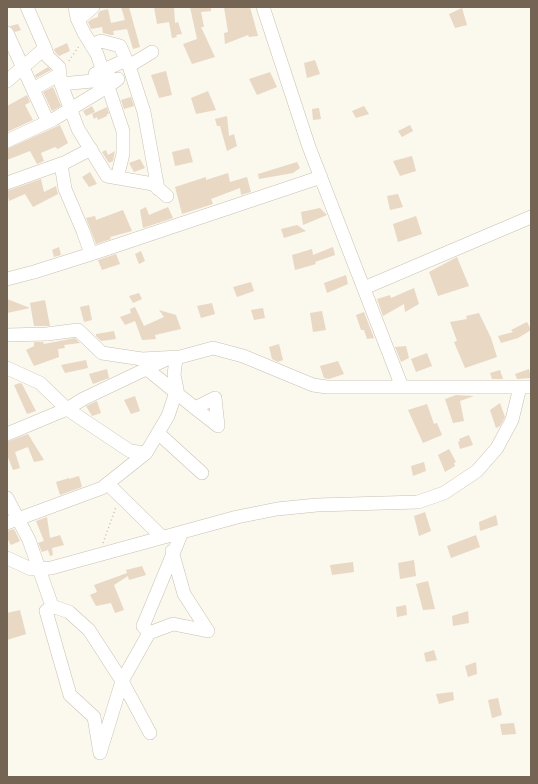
<!DOCTYPE html>
<style>
body{margin:0}
#map{position:relative;width:538px;height:784px;overflow:hidden;background:#fbf8ee;font-family:Ubuntu,sans-serif}
canvas{display:block}
.frame{position:absolute;inset:0;border:8px solid #746453;pointer-events:none}
</style>
<div id="map">
<canvas width="538" height="784"></canvas>
<div class="frame"></div>
</div>
<script>
const g = document.querySelector('canvas').getContext('2d');
g.lineJoin = 'round';
function paint(path, color) {
  g.fillStyle = color;
  g.fill(path, 'evenodd');
}
function toPath(rows) {
  const path = new Path2D();
  for (const r of rows) {
    path.moveTo(r[0], r[1]);
    for (let i = 2; i < r.length; i += 2) path.lineTo(r[i], r[i + 1]);
  }
  return path;
}
function stroke(path, color, width, dash) {
  g.strokeStyle = color;
  g.lineWidth = width;
  g.lineCap = dash ? 'butt' : 'round';
  g.setLineDash(dash || []);
  g.stroke(path);
}
paint(toPath([
 [121,7,129,7,140,47,133,49,127,29,113,31,114,35,111,35,103,33,102,27,91,29,88,22,92,19,98,17,98,14,100,11,108,9,111,23,125,20],
 [154,7,174,7,175,23,178,22,182,34,176,35,177,37,172,38,169,22,157,24],
 [190,7,211,7,211,11,201,12,204,27,201,27,215,57,192,64,183,44,197,39],
 [224,7,250,7,258,36,249,37,248,35,225,44,224,33,228,32],
 [462,8,467,25,455,28,449,14],
 [18,24,21,30,15,32,10,26],
 [67,43,70,51,59,56,55,52,54,49],
 [315,60,320,74,307,78,304,63],
 [48,67,51,70,36,78,35,75],
 [166,71,172,95,159,98,151,75],
 [270,72,277,87,257,95,249,79],
 [53,87,61,106,52,111,43,92],
 [208,91,216,110,196,114,191,98],
 [27,95,30,102,25,105,33,120,7,132,7,106],
 [131,97,134,106,124,109,121,100],
 [92,106,95,112,86,116,83,111],
 [364,106,369,114,356,118,352,111],
 [107,107,109,114,107,114,107,116,98,120,97,117,94,119,92,114],
 [319,108,321,119,313,120,312,109],
 [227,116,229,136,234,134,237,146,227,151,220,126,217,126,215,119],
 [60,125,68,143,58,149,55,147,41,153,44,161,37,164,30,151,7,160,7,149],
 [410,125,413,131,402,137,398,131],
 [189,148,193,162,175,166,172,152],
 [106,150,108,155,115,151,113,161,109,163,102,152],
 [412,156,416,171,400,176,393,161],
 [140,159,145,168,134,172,129,163],
 [297,162,300,168,293,173,259,179,258,174],
 [90,172,97,184,89,187,82,177],
 [228,173,230,182,247,177,251,192,241,195,240,188,211,199,213,204,182,214,175,187,206,177,206,180],
 [41,179,44,192,56,186,58,194,33,207,25,194,9,201,7,191],
 [398,194,403,207,390,210,387,196],
 [146,207,149,215,168,207,173,218,143,228,140,210],
 [320,208,327,215,303,225,301,212],
 [123,210,132,231,110,237,111,239,96,244,86,218,95,216,96,220],
 [416,216,422,234,398,242,393,224],
 [297,225,306,231,284,238,281,229],
 [59,247,61,255,54,257,52,250],
 [333,247,335,255,315,262,316,264,295,270,292,255,312,249,313,255],
 [141,251,145,261,139,264,135,254],
 [116,254,120,264,102,270,98,260],
 [457,257,469,286,438,296,429,272],
 [346,275,348,284,327,293,324,283],
 [251,282,254,291,237,297,233,287],
 [414,288,419,304,405,312,404,304,383,316,377,299,390,295,391,298],
 [139,293,142,299,133,303,129,296],
 [7,299,30,308,7,313],
 [45,300,50,326,34,326,30,303],
 [212,303,215,314,201,318,197,306],
 [89,305,92,320,84,322,80,307],
 [135,307,144,326,164,317,159,310,176,315,181,329,155,335,156,339,142,340,135,321,125,325,120,317,131,313,130,309],
 [263,308,265,318,254,320,251,310],
 [322,311,326,330,313,332,310,313],
 [364,312,374,338,367,339,364,330,361,330,356,315],
 [479,313,491,338,497,357,465,368,454,342,457,341,450,322,467,319,466,316],
 [527,322,531,330,518,338,501,343,498,336,513,332,511,330],
 [114,331,116,339,101,341,96,336,96,334],
 [75,338,80,343,64,345,65,348,58,349,59,357,34,366,26,350,34,346,34,342,43,342,44,344],
 [279,344,283,360,278,362,272,359,269,347],
 [406,346,409,358,401,362,395,347],
 [427,353,432,366,416,372,411,359],
 [86,360,88,368,65,373,61,365],
 [338,361,344,374,329,379,324,378,320,366],
 [107,369,109,378,93,384,89,374],
 [529,369,531,378,517,379,515,374],
 [500,370,503,379,492,379,490,373],
 [20,383,22,384,36,411,27,414,14,385],
 [456,395,474,396,460,401,464,421,453,423,445,399],
 [135,396,140,411,131,414,124,400],
 [97,401,101,413,92,416,86,406],
 [500,403,505,417,500,426,496,428,490,410],
 [427,404,434,424,437,423,442,435,423,443,408,410],
 [28,434,44,460,34,462,28,447,15,452,20,468,13,470,7,455,7,442],
 [469,435,473,445,460,449,458,442,460,441,459,439],
 [449,449,456,462,454,463,455,466,445,472,438,455],
 [424,462,426,471,413,476,411,466],
 [79,476,82,487,60,495,56,482,69,478,69,479],
 [425,512,431,531,419,536,414,516],
 [496,515,498,525,480,531,479,522],
 [47,517,50,538,60,535,64,545,52,548,53,555,50,556,48,550,42,552,38,543,44,541,36,521],
 [14,529,20,541,11,545,7,538,7,531],
 [476,535,480,547,451,558,447,546],
 [414,560,416,576,400,579,398,563],
 [353,562,354,572,332,575,330,565],
 [142,566,146,575,129,580,128,576,114,585,124,610,115,613,111,603,96,606,90,595,97,592,94,585,127,573,126,570],
 [428,581,435,609,423,610,416,584],
 [406,605,407,615,397,617,396,607],
 [20,610,26,634,7,640,7,613],
 [468,611,469,623,453,626,452,616],
 [434,650,437,660,426,662,424,653],
 [476,662,477,674,468,677,465,666],
 [453,692,454,700,439,704,436,694],
 [498,698,502,715,492,718,488,700],
 [514,723,516,734,502,735,500,724]
]), '#e8d8c4');
const minor = toPath([
 [75,7,77,18,84,33,97,54,123,131,123,154,117,178],
 [263,7,309,147,402,387],
 [78,20,93,7],
 [7,33,48,122],
 [91,45,101,41,120,46,129,66,144,112,158,189],
 [45,48,48,57,59,67,61,84,78,129,107,176,153,184,167,196],
 [129,66,152,52],
 [95,74,126,60],
 [7,81,45,48,27,7],
 [61,84,113,79],
 [33,89,60,74],
 [7,141,54,119,107,87,118,79],
 [61,164,65,189,83,231,91,254],
 [7,183,66,162,91,149],
 [7,279,34,272,91,254,321,177],
 [364,288,531,217],
 [7,335,47,334,78,330,102,353,142,359,180,357,213,348,243,356,313,385,327,387,531,387],
 [7,368,40,383,67,409,130,451,146,453,168,416,177,389,174,375,176,358],
 [147,369,195,408,218,426,215,398,195,408],
 [158,433,202,473],
 [7,434,67,409,83,399,165,360],
 [108,484,162,537],
 [7,498,29,540,52,606,46,611,70,695,94,717,100,753,122,681,89,630,69,612,52,606],
 [7,523,102,488,146,453],
 [7,558,31,569,51,568,237,517,277,509,317,505,418,502,444,493,477,471,497,448,512,420,520,387],
 [149,633,173,624,208,631,184,594,172,551],
 [150,733,122,681,149,633,143,626,182,532]
]);
stroke(minor, '#cac0b1', 14);
stroke(toPath([
 [69,61,79,46],
 [103,543,116,507]
]), '#d2c1ab', 1.5, [1, 3]);
stroke(minor, '#fff', 13);
</script>
